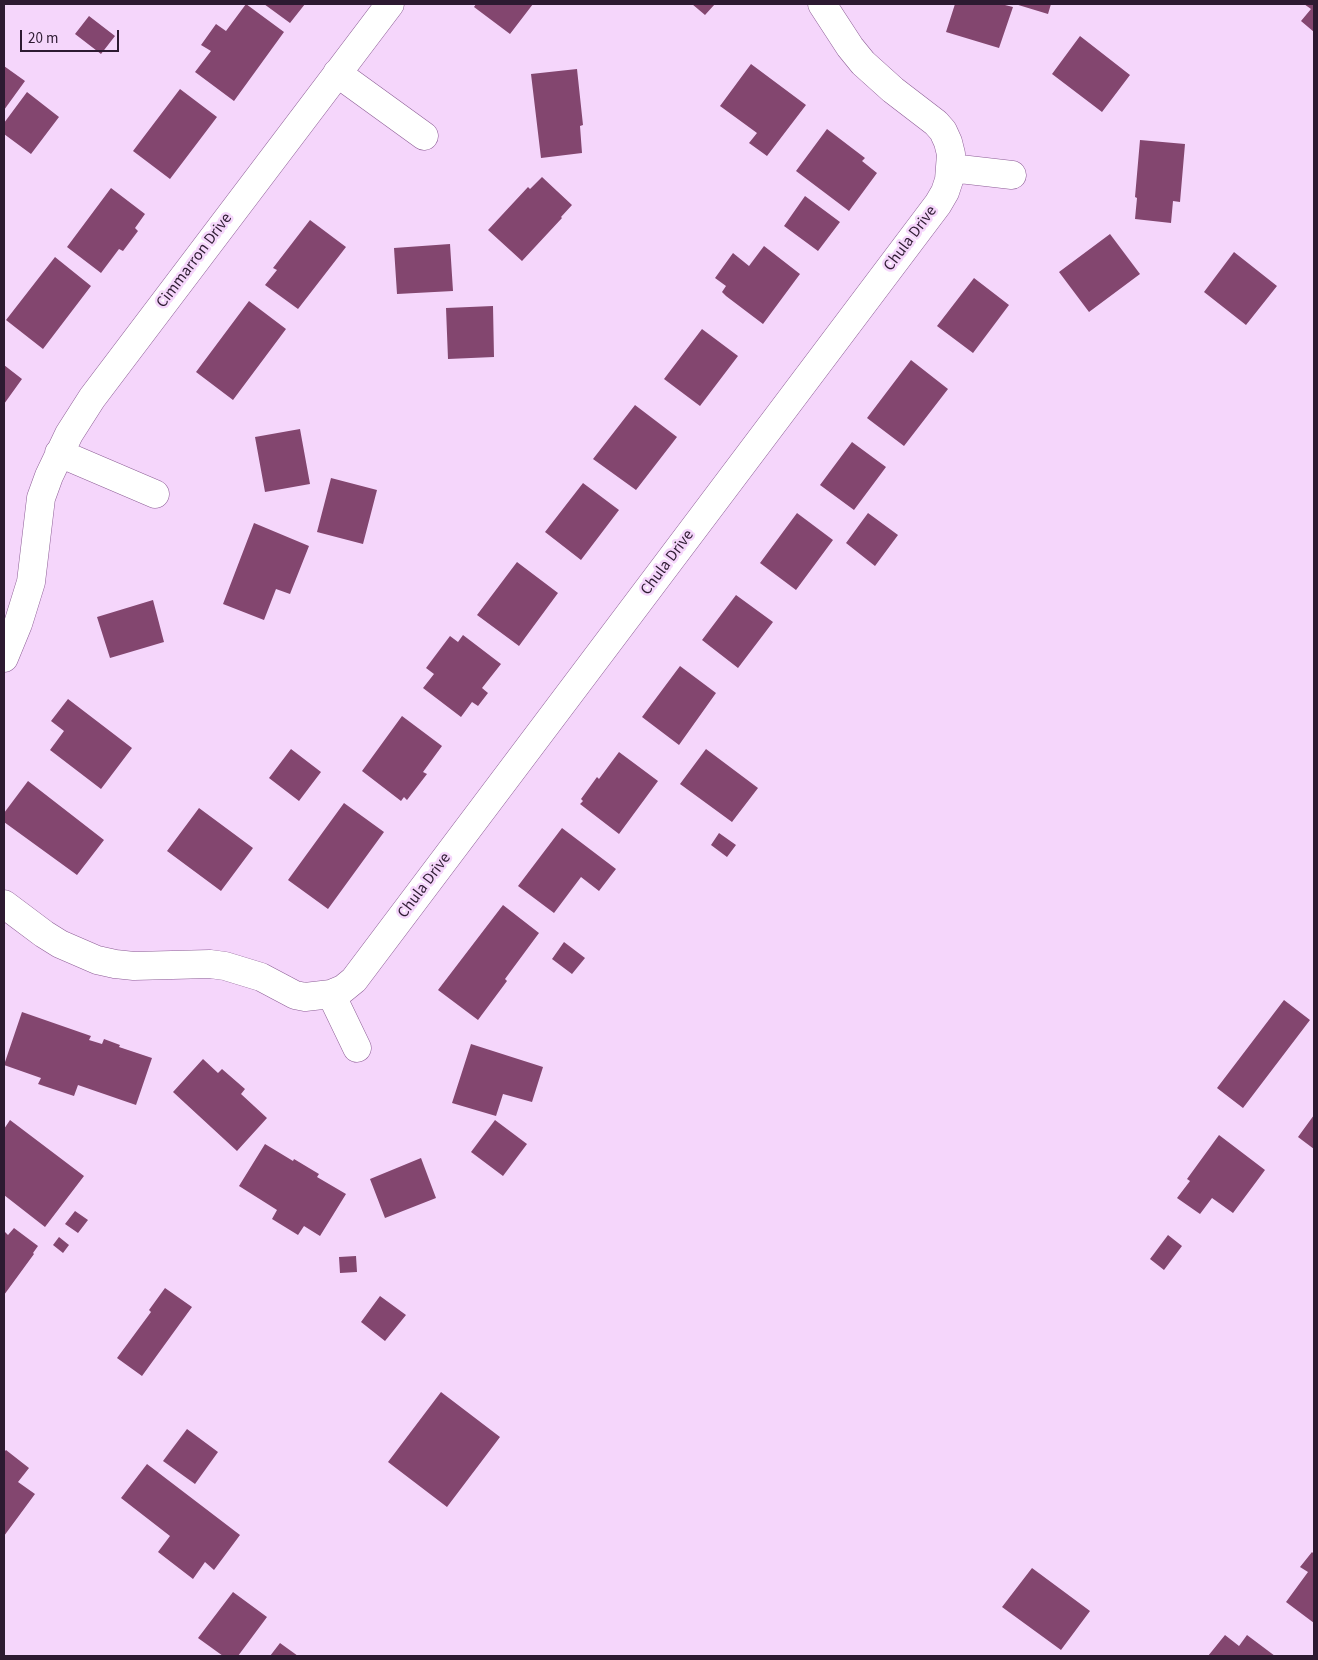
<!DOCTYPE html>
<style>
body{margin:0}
#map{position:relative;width:1318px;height:1660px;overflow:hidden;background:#f5d6fb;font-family:"Source Sans 3",sans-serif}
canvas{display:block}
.frame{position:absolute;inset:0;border:5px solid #2d1a31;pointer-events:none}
.scale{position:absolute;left:20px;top:30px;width:99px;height:22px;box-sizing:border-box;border:2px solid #2d1a31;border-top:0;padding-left:6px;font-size:15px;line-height:18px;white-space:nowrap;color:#2d1a31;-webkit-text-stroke:4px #f5d6fb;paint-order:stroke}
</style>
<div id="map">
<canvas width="1318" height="1660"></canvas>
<div class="frame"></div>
<div class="scale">20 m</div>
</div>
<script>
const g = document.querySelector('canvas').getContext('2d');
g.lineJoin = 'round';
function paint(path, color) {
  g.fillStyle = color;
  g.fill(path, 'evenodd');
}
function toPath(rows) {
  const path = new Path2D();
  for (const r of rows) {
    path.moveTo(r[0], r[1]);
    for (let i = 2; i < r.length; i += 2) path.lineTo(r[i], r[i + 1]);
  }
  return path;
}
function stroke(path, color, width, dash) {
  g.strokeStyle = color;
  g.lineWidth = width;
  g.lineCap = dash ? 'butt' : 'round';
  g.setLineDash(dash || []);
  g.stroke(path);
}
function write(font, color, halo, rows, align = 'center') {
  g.font = font + ' "Source Sans 3",sans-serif';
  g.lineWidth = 5;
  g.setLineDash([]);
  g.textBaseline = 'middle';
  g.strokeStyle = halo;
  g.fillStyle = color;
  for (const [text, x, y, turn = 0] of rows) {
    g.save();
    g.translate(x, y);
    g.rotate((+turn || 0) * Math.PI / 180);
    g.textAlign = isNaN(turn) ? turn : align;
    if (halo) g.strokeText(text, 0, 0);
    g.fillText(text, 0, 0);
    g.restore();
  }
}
paint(toPath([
 [246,4,284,32,234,101,195,72,211,51,201,45,216,24,226,31],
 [264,4,305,4,290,23],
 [476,4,533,4,510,34,474,7],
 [692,4,715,4,705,15],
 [955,4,1001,4,1013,7,999,48,946,32],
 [1015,4,1051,4,1048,14],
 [1304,4,1314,4,1314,32,1301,21,1311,9],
 [89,16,115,36,101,54,75,34],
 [1080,36,1130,75,1102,112,1052,74],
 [751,64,806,105,767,156,749,143,757,133,720,106],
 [4,66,25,81,4,110],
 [577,69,583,125,580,126,582,153,541,158,531,74],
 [180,89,217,117,170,179,133,151],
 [27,92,59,117,31,154,4,134,4,123],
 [827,129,865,158,862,161,877,173,849,211,796,171],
 [1140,140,1185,144,1180,202,1173,201,1171,223,1135,219,1137,198,1135,197],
 [542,177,572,205,561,217,562,218,522,261,488,230,528,187,530,189],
 [111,188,145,214,135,228,138,231,123,251,119,249,101,273,67,247],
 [805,196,840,222,818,251,784,226],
 [310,220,346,247,298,309,265,285,277,270,273,268],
 [1110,234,1140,274,1089,312,1059,272],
 [450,244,453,291,397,294,394,248],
 [764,246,800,274,763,324,726,296,722,292,726,286,715,278,733,253,749,266],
 [1234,252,1277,286,1246,325,1204,292],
 [55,257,91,286,43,349,6,320],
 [974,278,1009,305,973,353,937,326],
 [249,301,286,329,233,400,196,372],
 [493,306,494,357,448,359,446,308],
 [702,329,738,356,700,406,664,379],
 [911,360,948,389,904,446,867,418],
 [4,365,22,379,4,404],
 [635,405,677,437,636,490,593,459],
 [300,429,310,484,265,492,255,437],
 [852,442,886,467,854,510,820,485],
 [331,478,377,490,363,544,317,532],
 [583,483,619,510,581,560,545,532],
 [797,513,833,540,796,590,760,563],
 [868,513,898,535,875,566,846,543],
 [254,523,309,546,290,594,276,589,264,620,223,604],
 [517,562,558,593,519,646,477,615],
 [736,595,773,622,738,668,702,640],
 [153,600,164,642,110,658,97,617],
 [463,635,501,664,482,688,488,693,478,706,472,702,461,717,423,688,434,674,426,668,450,636,458,642],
 [680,666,716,693,679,745,642,717],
 [68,699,132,748,101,789,50,750,64,731,51,721],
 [402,716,442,746,423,772,427,774,407,800,404,797,401,801,362,771],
 [291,749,321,772,299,801,269,778],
 [706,749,758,788,732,822,680,784],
 [619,752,658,781,619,834,580,804,583,801,581,799,597,777,599,779],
 [28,781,104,840,77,875,4,822,4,813],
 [344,803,384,832,328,909,288,880],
 [199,808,253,848,221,891,167,851],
 [562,828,616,869,599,891,581,877,554,913,518,886],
 [719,833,736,845,727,857,711,845],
 [503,905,539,933,505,979,507,981,478,1020,438,990],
 [564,942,585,958,572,974,552,959],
 [1284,1000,1310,1020,1243,1108,1217,1088],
 [22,1012,91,1036,89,1040,102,1044,104,1039,120,1045,119,1047,152,1058,136,1105,78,1085,74,1096,38,1084,41,1078,4,1065],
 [471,1044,543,1067,532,1102,503,1094,496,1116,452,1103],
 [203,1059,218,1073,222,1069,245,1089,241,1094,267,1118,237,1151,173,1092],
 [1314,1115,1314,1149,1298,1137],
 [10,1120,84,1176,45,1227,4,1195,4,1129],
 [495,1120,527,1144,503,1176,471,1152],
 [1219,1135,1265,1170,1233,1213,1212,1198,1200,1214,1177,1198,1190,1181,1187,1179],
 [265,1144,293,1161,294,1159,319,1174,317,1177,346,1194,320,1236,304,1226,298,1235,272,1219,277,1210,239,1186],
 [421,1158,436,1198,385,1218,370,1179],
 [75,1211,88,1220,78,1233,65,1224],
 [14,1228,38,1246,33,1253,34,1254,4,1295,4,1231,8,1235],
 [1168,1235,1182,1246,1164,1270,1150,1259],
 [59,1237,69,1245,63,1253,53,1245],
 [356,1256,357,1272,340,1273,339,1257],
 [165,1288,192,1307,142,1376,117,1358,151,1312,149,1310],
 [380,1296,406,1315,385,1341,361,1322],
 [441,1392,500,1437,447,1507,388,1462],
 [187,1429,218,1452,195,1484,163,1461],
 [6,1450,29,1468,18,1482,35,1494,4,1536,4,1452],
 [147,1464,240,1535,214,1570,205,1562,193,1579,158,1552,170,1536,121,1498],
 [1312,1552,1314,1554,1314,1623,1286,1602,1308,1572,1300,1567],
 [1032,1568,1090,1611,1061,1650,1002,1607],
 [233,1592,267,1617,238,1656,223,1656,198,1638],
 [1225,1635,1239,1646,1247,1635,1275,1656,1208,1656],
 [280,1643,298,1656,270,1656]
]), '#83466f');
const street = toPath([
 [337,73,424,136],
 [951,168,1012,175],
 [59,453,155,494],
 [4,658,18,624,31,582,41,498,49,476,69,434,92,398,390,4],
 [4,904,44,934,60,944,97,960,115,964,134,966,210,964,225,966,261,977,295,995,305,997,331,994,343,989,354,980,938,204,945,192,949,180,951,154,948,142,943,131,936,123,893,90,863,63,850,47,822,4],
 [331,994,357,1048]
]);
stroke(street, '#8c5d95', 29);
stroke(street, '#fff', 28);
write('16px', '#2d1a31', '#f5d6fb', [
 ["Chula Drive",911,239,-53],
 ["Cimmarron Drive",195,261,-53],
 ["Chula Drive",668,563,-53],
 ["Chula Drive",425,886,-53]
]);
</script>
